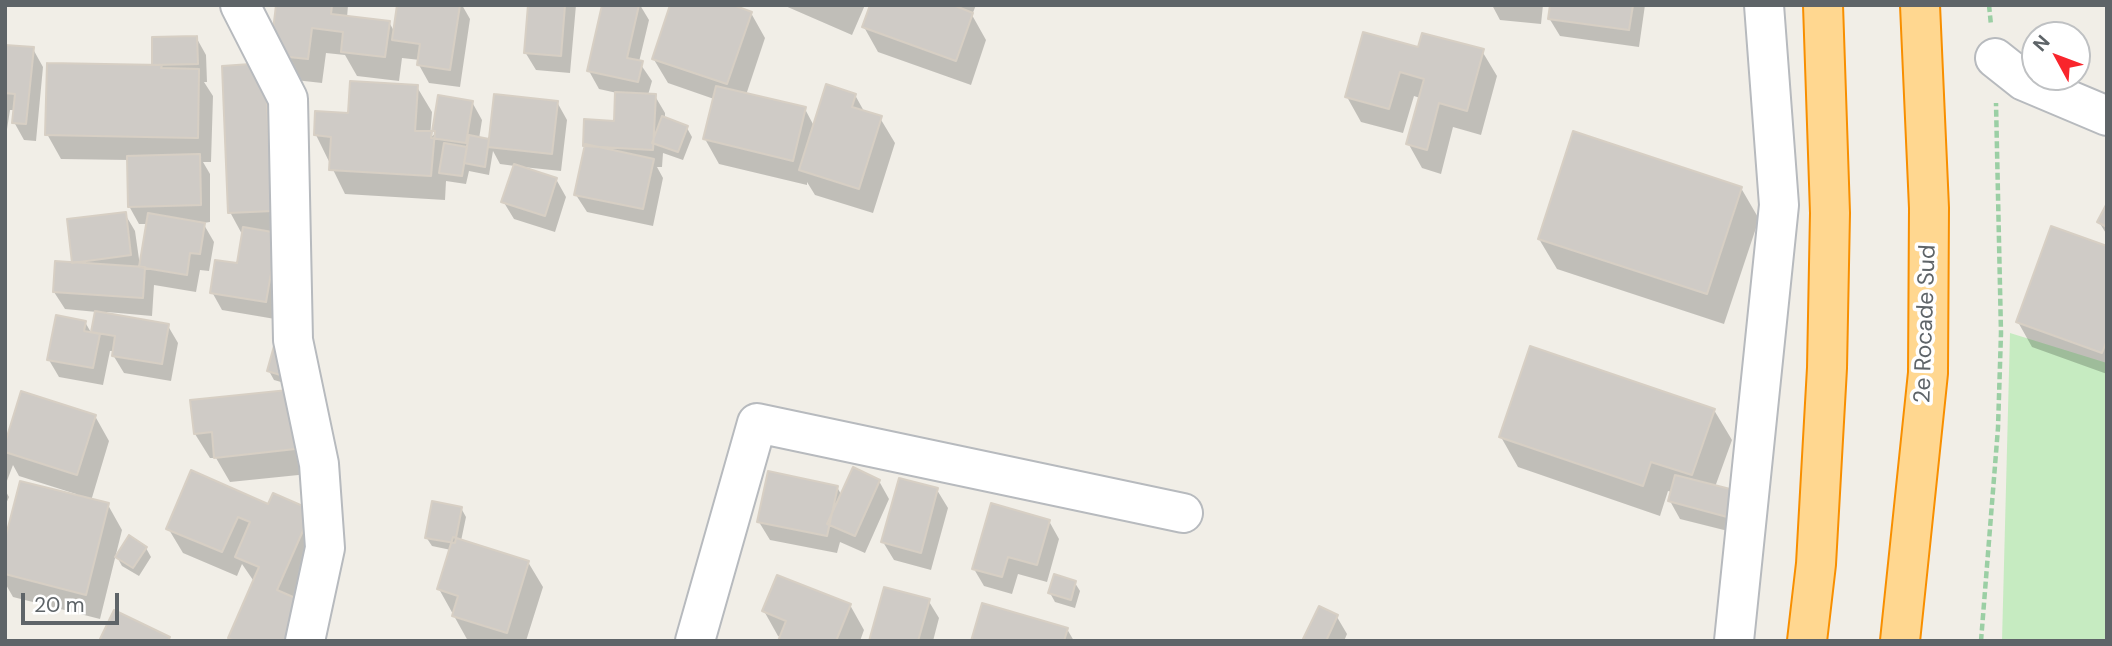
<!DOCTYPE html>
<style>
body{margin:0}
#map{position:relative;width:2112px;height:646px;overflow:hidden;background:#f1eee7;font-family:"DM Sans",sans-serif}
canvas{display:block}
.frame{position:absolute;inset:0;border:7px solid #5e6468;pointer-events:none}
.north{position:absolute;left:2021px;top:21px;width:70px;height:70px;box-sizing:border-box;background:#fff;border:2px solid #bfc1c3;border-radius:50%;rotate:311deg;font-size:19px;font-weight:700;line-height:28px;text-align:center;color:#5e6468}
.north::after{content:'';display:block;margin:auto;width:24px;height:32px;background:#f9252c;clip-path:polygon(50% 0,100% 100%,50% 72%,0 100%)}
.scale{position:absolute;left:21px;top:593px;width:98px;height:32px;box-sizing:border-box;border:4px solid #5e6468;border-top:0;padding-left:9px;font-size:21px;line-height:24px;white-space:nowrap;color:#5e6468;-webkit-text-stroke:5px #fff;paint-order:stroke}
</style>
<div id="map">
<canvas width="2112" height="646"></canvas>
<div class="frame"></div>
<div class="north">N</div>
<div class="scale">20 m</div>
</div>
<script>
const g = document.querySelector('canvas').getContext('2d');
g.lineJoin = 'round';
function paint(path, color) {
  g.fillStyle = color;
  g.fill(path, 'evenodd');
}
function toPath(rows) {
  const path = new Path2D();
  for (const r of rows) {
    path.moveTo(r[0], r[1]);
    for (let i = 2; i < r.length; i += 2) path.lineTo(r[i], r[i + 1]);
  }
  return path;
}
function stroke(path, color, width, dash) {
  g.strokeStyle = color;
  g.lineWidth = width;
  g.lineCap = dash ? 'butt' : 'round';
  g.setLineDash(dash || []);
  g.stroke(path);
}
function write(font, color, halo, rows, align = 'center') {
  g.font = font + ' "DM Sans",sans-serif';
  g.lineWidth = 7;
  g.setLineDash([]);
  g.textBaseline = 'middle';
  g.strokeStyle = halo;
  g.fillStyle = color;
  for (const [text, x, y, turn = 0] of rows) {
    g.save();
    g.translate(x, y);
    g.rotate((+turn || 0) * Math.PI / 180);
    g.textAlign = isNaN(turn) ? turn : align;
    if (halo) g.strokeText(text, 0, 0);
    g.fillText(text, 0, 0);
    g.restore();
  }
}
paint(toPath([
 [2010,333,2107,363,2107,641,2002,641]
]), '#c6ebc1');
paint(toPath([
 [277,5,348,5,347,18,389,22,395,33,399,5,462,5,470,19,460,87,429,83,419,65,420,60,402,58,399,81,357,76,345,55,326,53,322,83,286,79],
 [530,5,576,5,570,73,536,70,525,52],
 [604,5,640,5,649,20,639,62,652,81,648,95,655,96,665,113,665,119,687,128,692,137,683,160,663,153,662,167,657,167,663,178,653,226,587,212,576,195,586,149,616,122,617,93,599,89,589,71],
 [783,5,865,5,852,35],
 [871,5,976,5,972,15,986,40,971,85,878,52,864,27],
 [1492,5,1543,5,1541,24,1500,20],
 [1551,5,1645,5,1639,47,1560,36,1549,18],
 [751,13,765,38,746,95,805,109,814,126,855,95,865,113,880,118,895,143,873,213,815,195,807,182,807,185,719,164,705,139,714,99,668,83,653,58],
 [196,37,206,55,207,82,204,82,213,96,211,162,203,162,210,174,210,222,203,223,214,242,209,271,200,270,196,292,154,285,152,316,107,312,106,315,168,326,178,343,171,381,124,373,113,355,114,351,110,351,103,385,59,377,49,360,85,322,93,336,97,312,65,309,54,292,74,264,125,214,135,231,140,266,148,224,139,224,129,206,129,160,61,159,47,134],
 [5,47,33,49,43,67,36,141,24,140,14,122,15,110,10,110,5,142],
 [1419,49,1482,51,1497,76,1481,135,1453,127,1441,174,1422,168,1408,143,1420,98,1414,96,1403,133,1361,122,1347,97],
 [223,67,279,90,275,319,222,310,212,292,238,265,243,236,230,212],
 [417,87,432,112,430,138,472,102,482,120,479,139,491,141,557,102,567,120,561,171,523,167,522,169,556,179,566,197,555,232,514,219,503,201,515,166,500,164,493,151,489,175,469,171,466,184,446,181,445,200,345,194,316,135,350,115],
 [1741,188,1759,219,1724,324,1557,269,1539,239],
 [2107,207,2107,235,2099,222],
 [2107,248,2107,374,2032,347,2018,322],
 [295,361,288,384,274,380,269,371],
 [297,390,318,473,230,482,216,458,210,458,195,434],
 [1714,410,1732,440,1715,487,1740,534,1680,519,1670,501,1672,492,1668,491,1660,516,1518,467,1501,437],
 [95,416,109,441,91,501,108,505,122,530,100,619,13,597,5,583,5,546,76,497,76,494,19,476,13,465,5,486,5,431,9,438],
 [879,481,889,499,865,553,840,542,837,553,770,540,759,522,837,487,842,496],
 [5,490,9,497,5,506],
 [937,490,948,508,931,570,894,560,883,542],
 [269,507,311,511,317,641,232,641,230,638,255,583,242,564,237,576,183,553,168,528],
 [461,508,466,517,461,541,528,562,543,587,526,641,468,641,439,589,451,550,432,546,426,537],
 [1049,521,1059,539,1047,582,1018,574,1012,594,984,586,974,569],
 [146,548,151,557,139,576,122,566,117,557],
 [1075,583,1080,591,1075,608,1055,602,1050,593],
 [928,600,939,618,933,641,871,641],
 [850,605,864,630,860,641,780,641,782,638,778,636,764,611],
 [1337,617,1347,634,1344,641,1304,641],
 [1067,629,1074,641,973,641]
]), '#0003');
const building = toPath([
 [276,5,332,5,331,14,390,21,385,57,341,52,343,32,312,28,308,59,270,55,276,5],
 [397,5,460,5,450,70,417,65,420,44,392,40,397,5],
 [528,5,565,5,561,56,524,53,528,5],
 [602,5,639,5,627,58,643,61,638,82,587,71,602,5],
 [670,5,733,5,752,12,727,84,652,59,670,5],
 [870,5,953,5,973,13,956,61,862,27,870,5],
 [1550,5,1633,5,1629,30,1548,19,1550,5],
 [1363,32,1418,47,1422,33,1484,49,1467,111,1439,103,1427,150,1406,144,1424,79,1400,72,1389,109,1345,97,1363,32],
 [197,36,198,64,152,65,152,37,197,36],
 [5,45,34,47,26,124,12,123,15,94,5,93,5,45],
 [47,63,162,65,161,68,199,69,198,138,45,135,47,63],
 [265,63,272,211,228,213,222,66,265,63],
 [350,81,418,85,415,131,435,131,431,176,329,170,331,137,314,135,315,111,348,113,350,81],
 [826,84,856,94,852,107,882,116,859,189,799,170,826,84],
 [716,86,806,107,793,161,703,139,716,86],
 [615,92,656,94,653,150,583,146,584,119,614,121,615,92],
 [494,94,558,101,552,154,488,147,494,94],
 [438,95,473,101,466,143,431,138,438,95],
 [662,116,688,126,678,152,652,143,662,116],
 [1573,131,1742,187,1707,294,1538,239,1573,131],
 [469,135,489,139,485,167,464,163,469,135],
 [444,143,467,147,462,176,439,173,444,143],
 [585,144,654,159,643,209,574,195,585,144],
 [200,154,201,205,128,207,127,156,200,154],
 [514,164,557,178,545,216,501,202,514,164],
 [2107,203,2107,227,2097,222,2107,203],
 [126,212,131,255,72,263,67,219,126,212],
 [148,213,205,223,200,254,190,253,187,275,139,267,148,213],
 [2051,226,2107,246,2107,340,2102,353,2016,322,2051,226],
 [243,227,278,233,266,302,210,293,215,260,237,263,243,227],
 [55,261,145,267,143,298,53,292,55,261],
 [95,311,169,324,162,364,112,356,115,336,91,332,95,311],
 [56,315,86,321,84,331,100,334,93,368,47,360,56,315],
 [274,346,291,351,284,376,267,371,274,346],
 [1530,346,1715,409,1692,475,1651,462,1643,486,1499,437,1530,346],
 [298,389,304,448,214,458,212,432,194,434,190,400,298,389],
 [21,391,96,415,77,475,5,452,5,443,21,391],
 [853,467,880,480,855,536,827,524,853,467],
 [191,470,268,504,273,493,312,510,277,590,309,604,293,641,234,641,228,638,259,567,235,557,250,522,238,517,222,552,166,529,191,470],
 [768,471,838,486,827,536,757,522,768,471],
 [1675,475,1738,491,1731,518,1668,501,1675,475],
 [899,478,938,488,921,553,881,542,899,478],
 [20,481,109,503,86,595,5,574,5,539,20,481],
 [432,501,462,507,455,543,425,538,432,501],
 [991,503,1050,520,1037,565,1008,557,1002,577,972,569,991,503],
 [129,535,147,547,133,568,115,557,129,535],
 [453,537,529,561,507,633,452,616,458,596,437,589,453,537],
 [1054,574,1076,581,1071,600,1048,593,1054,574],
 [777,575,851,604,836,641,778,641,786,621,762,611,777,575],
 [884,587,930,599,918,641,869,641,884,587],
 [982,603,1068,628,1064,641,971,641,982,603],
 [1319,606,1338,615,1326,641,1302,641,1319,606],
 [114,610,170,637,168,641,99,641,114,610]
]);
paint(building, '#cfcbc6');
stroke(building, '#d7cfc4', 2);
const minor = toPath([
 [240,5,288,99,293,340,319,464,325,548,305,641],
 [1995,58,2024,81,2107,116],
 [695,641,757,423,1183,513],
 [1734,641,1779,205,1764,5]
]);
const highway = toPath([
 [1807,641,1816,564,1827,368,1830,213,1823,5],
 [1900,641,1928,373,1929,208,1920,5]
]);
stroke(minor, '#b7babe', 42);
stroke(highway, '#f88f00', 42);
stroke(toPath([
 [1989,5,1991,25],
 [1981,641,1998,428,2001,333,1996,103]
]), '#9bcfa4', 4.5, [7, 3.5]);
stroke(minor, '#fff', 38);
stroke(highway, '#ffd790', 38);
write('23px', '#5e6468', '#fff', [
 ["2e Rocade Sud",1926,324,-88]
]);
</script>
